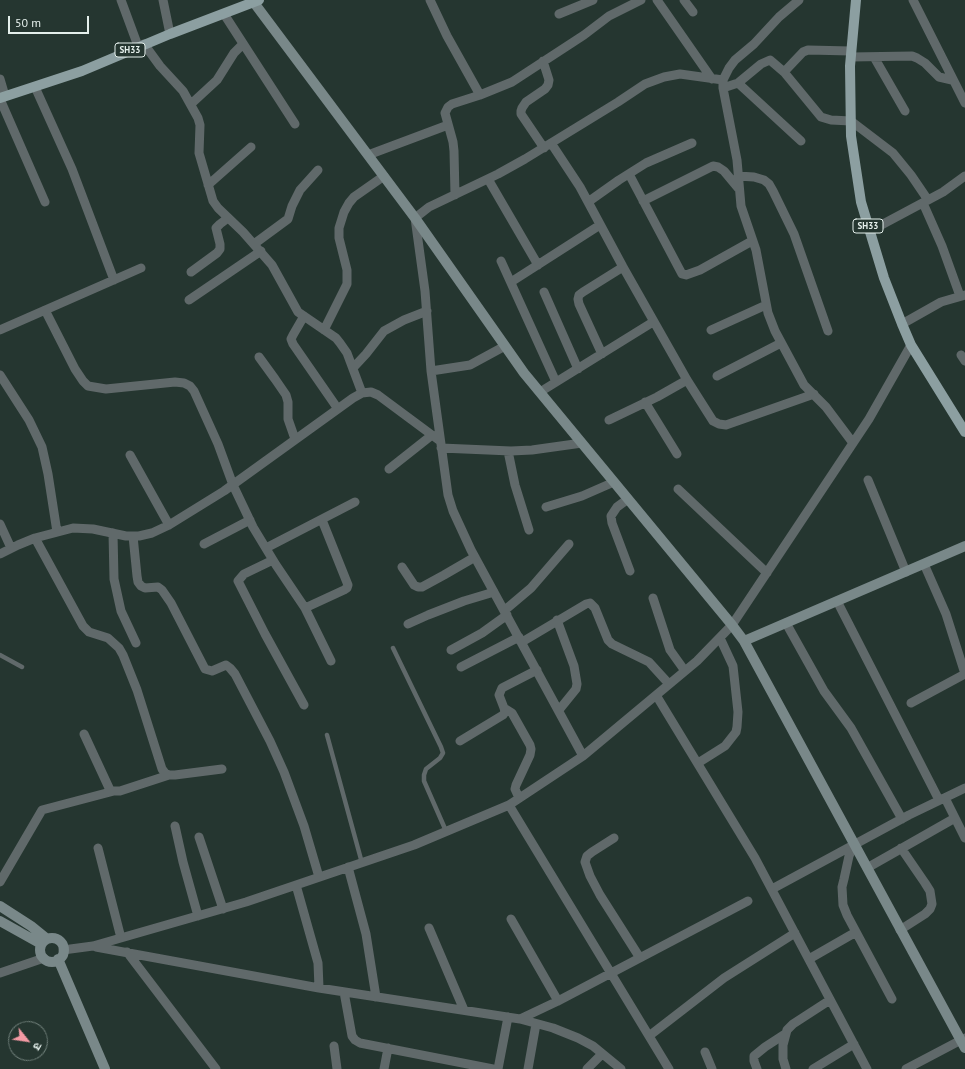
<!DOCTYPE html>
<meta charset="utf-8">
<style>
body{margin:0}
#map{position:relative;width:965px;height:1069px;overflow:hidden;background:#253630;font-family:"PT Sans","Noto Sans Devanagari",sans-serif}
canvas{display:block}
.north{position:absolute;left:8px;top:1021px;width:40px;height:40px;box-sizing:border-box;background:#253630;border:1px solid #71807b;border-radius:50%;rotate:120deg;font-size:11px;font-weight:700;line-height:16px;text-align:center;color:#e4efeb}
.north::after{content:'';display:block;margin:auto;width:14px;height:18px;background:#f49aa4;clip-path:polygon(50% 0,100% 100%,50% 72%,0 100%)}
.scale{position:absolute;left:8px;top:16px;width:81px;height:18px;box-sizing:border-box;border:2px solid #e4efeb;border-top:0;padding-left:5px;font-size:12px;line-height:14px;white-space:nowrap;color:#e4efeb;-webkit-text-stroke:3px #253630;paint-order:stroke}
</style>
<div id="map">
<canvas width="965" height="1069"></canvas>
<div class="north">उ</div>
<div class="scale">50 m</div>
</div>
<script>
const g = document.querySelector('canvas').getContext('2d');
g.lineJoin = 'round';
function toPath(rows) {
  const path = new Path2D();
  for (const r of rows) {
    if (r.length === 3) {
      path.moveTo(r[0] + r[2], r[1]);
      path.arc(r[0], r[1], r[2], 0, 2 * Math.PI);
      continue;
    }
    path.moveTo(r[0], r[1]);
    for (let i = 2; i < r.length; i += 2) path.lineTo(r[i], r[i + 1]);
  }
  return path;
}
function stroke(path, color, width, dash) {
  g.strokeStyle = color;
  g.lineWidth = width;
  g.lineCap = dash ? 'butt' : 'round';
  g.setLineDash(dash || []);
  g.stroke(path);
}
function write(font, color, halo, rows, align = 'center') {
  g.font = font + ' "PT Sans",sans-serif';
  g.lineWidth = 3.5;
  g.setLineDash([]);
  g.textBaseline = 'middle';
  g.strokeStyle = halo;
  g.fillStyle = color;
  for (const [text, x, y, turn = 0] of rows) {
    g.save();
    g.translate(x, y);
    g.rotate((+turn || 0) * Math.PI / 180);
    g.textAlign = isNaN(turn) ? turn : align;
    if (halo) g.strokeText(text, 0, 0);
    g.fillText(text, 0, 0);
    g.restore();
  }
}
stroke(toPath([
 [393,648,441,747,443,753,440,758,426,769,424,775,424,781,446,831],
 [0,655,22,667],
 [327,735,362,863]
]), '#60696a', 4.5);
stroke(toPath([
 [121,0,138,46],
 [163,0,170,34],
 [430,0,447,36,480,95],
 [657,0,712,79],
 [684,0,693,12],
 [799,0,779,17,754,44,735,60,729,68,723,80,723,88,737,160,741,206,756,250,768,313,775,331,804,385,826,407,853,443],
 [913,0,965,103],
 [224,14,295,124],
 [559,14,593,0],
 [144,44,160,66,183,91,198,118,200,125,199,153,213,201,218,208,243,232,272,265,298,312,336,338,340,343,347,353,362,393],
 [851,57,912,56,917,58,925,63,939,77,952,80],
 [874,57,905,111],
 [543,61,549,80,548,85,545,89,526,102,522,108,521,111,521,114,544,148],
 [784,72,803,52,808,50,851,51],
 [0,79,5,96],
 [738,83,801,141],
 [35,87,72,169,114,280],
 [723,88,738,83,761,64,770,60,784,72,821,117,831,120,851,121,893,153,911,175,928,200],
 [0,99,45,202],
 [191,104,217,80,234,53,243,44],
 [551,143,580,187,623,267,687,380,713,421,719,424,726,425,814,394],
 [368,155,448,125],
 [629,174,682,274,686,275,700,270,752,241],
 [738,176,754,177,764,180,769,184,773,191,794,234,828,331],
 [488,179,538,265],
 [208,185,251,147],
 [455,195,454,151,453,142,445,113,448,107,452,104,480,95,512,82,584,35,609,16,641,0],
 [643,201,713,166,718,167,724,171,739,189],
 [588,202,619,180,646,163,692,143],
 [923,203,942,246,960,296],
 [870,231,943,192,965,176],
 [254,244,288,219,292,206,300,190,318,170],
 [501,261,556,382],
 [191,272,217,253,220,249,220,244,216,228,220,224,228,218],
 [511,282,600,225],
 [544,292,578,369],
 [189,300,261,251],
 [45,310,75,369,83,381,88,386,106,389,175,382,184,383,190,386,194,391,218,444,233,485,253,527,276,565,305,608,331,661],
 [304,316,293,335,291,339,293,344,338,409],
 [902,324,941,302,965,295],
 [0,330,141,268],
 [324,330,347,284,347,270,339,238,339,228,344,212,349,203,354,197,384,176],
 [711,330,766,305],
 [602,354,579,304,578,299,579,295,583,292,623,267],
 [961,355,965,361],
 [259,357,275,379,286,395,288,402,288,419,295,439],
 [353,368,366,354,384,331,404,320,427,311],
 [431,371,470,365,505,346],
 [0,375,29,420,42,447,48,474,57,532],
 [717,376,781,343],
 [540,392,653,322],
 [645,402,677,454],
 [609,420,657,397,687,380],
 [441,448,511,451,532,450,582,443],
 [508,451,515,485,529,530],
 [130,455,169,525],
 [389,469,432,435],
 [868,480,906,572],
 [678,489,767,573],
 [628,499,617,507,611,516,612,523,630,571],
 [546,507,582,496,614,482],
 [0,524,11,548],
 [113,533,114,579,121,611,136,643],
 [133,536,137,576,138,582,141,586,145,588,158,587,162,590,171,603,205,669,212,671,226,665,230,668,235,674,270,741,284,772,304,826,319,877],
 [35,538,83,626,89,632,108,638,119,648,123,655,137,690,162,769,165,773,169,775,175,775,222,769],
 [204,544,250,520],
 [266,548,355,502],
 [0,554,18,545,35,538,73,528,93,529,126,536,139,536,152,533,169,525,224,491,353,398,362,393,371,392,378,395,440,441],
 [273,560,244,574,238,581,265,634,304,705],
 [402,567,414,585,418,587,422,587,444,575,475,557],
 [653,598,670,650,685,671],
 [837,601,939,800],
 [305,608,344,590,347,588,348,585,322,520],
 [505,610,531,588,569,544],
 [557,620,574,666,577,684,576,689,559,710],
 [786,623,824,691,851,728,902,819],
 [408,624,428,615,464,601,494,592],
 [522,642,586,604,590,603,595,608,608,640,612,644,649,662,669,684],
 [451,650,482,633,507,615],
 [461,667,519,637],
 [656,695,755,858,867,1069],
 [911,703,965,674,946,614,924,564],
 [504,708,512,713,530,745,531,749,530,755,516,785,515,789,519,798],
 [84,734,110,790,114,791,120,791,169,775],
 [460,741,503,715,505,712,504,708,499,695,502,688,537,670],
 [583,756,471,550,453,511,448,495,431,371,425,291,415,218,429,207,498,174,525,159,618,102,645,84,664,77,680,74,723,80],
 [698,763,725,746,736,732,737,727,738,712,733,666,720,638],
 [945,798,965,838],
 [509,805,669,1069],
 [175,826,183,862,198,916],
 [199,837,223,909],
 [614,838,592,852,587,856,585,862,590,876,600,895,640,958],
 [854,845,849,856,844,879,842,887,843,905,847,915,892,999],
 [98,848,121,938],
 [348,867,366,934,376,997],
 [867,868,955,818],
 [0,882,42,810,114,791],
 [296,885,318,963,319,988],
 [772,889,909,815,965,788],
 [511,919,558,1001],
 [429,928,464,1010],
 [900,930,925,914,930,909,932,904,930,891,925,883,901,848],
 [96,947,319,988,520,1019,553,1028,578,1038,593,1046,621,1069],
 [63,950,93,946,246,902,414,845,509,805,583,756,697,661,732,625,869,419,911,345],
 [127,952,216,1069],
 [809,959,856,932],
 [0,973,44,958],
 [344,992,352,1036,355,1040,360,1043,493,1069],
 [520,1019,558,1001,748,901],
 [649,1036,724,978,795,933],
 [334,1046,337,1069],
 [705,1052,712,1069],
 [384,1069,388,1048],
 [498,1069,508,1017],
 [528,1069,536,1024],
 [587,1069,602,1054],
 [757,1069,754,1061,754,1056,765,1047,785,1034],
 [786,1069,783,1059,783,1045,787,1030,793,1024,830,1000],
 [813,1069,854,1044],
 [906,1069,965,1038]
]), '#60696a', 9);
stroke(toPath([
 [252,0,415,218,524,373,732,625,744,641,965,1048],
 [744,641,965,546],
 [0,906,31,926,47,939],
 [0,921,41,944],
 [52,950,12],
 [58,959,105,1069]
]), '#798889', 10);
stroke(toPath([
 [856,0,850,66,851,136,861,202,884,278,902,324,911,345,965,432],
 [0,98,82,71,170,34,259,0]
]), '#8c9fa1', 10);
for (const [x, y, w] of [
 [130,50,30],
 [868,226,30]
]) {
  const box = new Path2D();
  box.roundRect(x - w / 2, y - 7, w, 14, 3);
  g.fillStyle = '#253630';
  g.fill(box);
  stroke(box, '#e4efeb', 1);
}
write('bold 9px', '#e4efeb', null, [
 ["SH33",130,50],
 ["SH33",868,226]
]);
</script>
